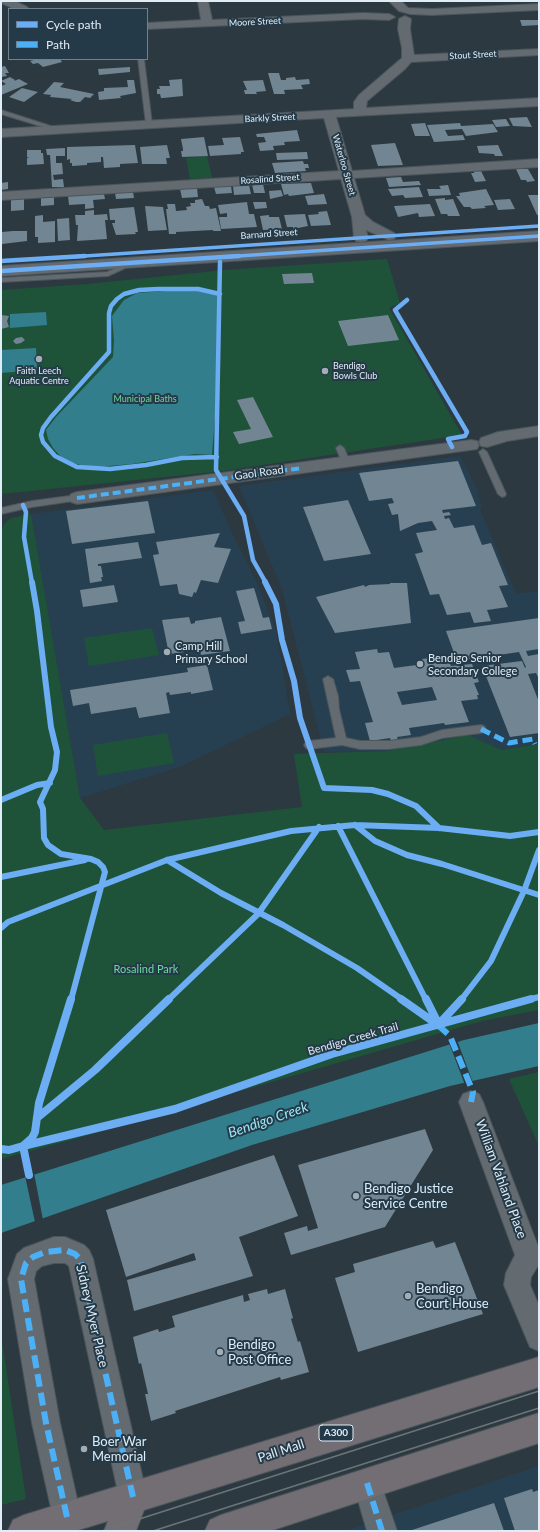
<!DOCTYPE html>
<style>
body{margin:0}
#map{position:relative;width:540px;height:1532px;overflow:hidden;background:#2d3940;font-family:Lato,sans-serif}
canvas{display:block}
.frame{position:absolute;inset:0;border:2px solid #e0edf6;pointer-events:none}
.legend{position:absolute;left:8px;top:8px;width:140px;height:52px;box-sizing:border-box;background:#253a48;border:1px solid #70828e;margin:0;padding:5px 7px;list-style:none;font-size:12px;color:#e0edf6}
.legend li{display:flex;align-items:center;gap:8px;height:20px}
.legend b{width:20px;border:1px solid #70828e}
</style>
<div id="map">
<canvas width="540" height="1532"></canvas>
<div class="frame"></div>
<ul class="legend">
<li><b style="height:5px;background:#6dadf4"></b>Cycle path</li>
<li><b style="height:5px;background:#4cb0f7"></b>Path</li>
</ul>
</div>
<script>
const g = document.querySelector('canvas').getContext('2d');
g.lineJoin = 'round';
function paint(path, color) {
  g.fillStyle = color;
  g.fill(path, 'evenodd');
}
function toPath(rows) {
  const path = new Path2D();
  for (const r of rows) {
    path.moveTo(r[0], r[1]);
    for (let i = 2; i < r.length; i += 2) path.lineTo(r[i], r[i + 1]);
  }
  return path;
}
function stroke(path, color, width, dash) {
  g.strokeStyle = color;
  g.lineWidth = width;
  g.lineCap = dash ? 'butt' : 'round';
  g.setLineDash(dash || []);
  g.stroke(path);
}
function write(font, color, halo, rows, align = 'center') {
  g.font = font + ' Lato,sans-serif';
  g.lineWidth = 4;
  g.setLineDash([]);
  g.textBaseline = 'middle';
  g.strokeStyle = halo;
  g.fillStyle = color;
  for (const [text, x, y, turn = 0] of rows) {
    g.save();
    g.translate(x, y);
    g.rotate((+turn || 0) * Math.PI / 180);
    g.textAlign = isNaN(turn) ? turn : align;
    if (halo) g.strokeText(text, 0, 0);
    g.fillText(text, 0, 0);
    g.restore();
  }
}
paint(toPath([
 [460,456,477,489,477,494,482,505,480,510,516,594,539,591,539,744,502,750,468,735,387,751,324,752,282,589,239,486],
 [213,490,231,531,257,583,276,631,290,714,182,766,80,798,31,514],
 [539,1466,539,1531,345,1531]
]), '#274051');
paint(toPath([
 [207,156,212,178,190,179,186,158],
 [387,259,400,303,389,308,462,435,223,471,1,494,1,290,88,284,225,270],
 [31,514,80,798,104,830,302,807,294,754,387,751,468,735,502,750,539,744,539,1010,482,1021,85,1136,1,1159,1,531,4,524,11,518],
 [152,628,159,655,89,666,84,638],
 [167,733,174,763,98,776,93,745],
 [539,1072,539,1146,509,1079],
 [1,1335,26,1499,1,1505]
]), '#1e533a');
paint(toPath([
 [166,291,200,291,217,295,219,366,212,455,195,454,132,464,98,467,84,466,73,463,61,457,53,448,48,439,46,430,56,417,113,357,114,341,112,316,124,300,137,293],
 [46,312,47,325,10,328,10,314],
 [36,348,37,370,1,373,1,350],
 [539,1023,539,1066,450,1086,252,1145,1,1233,1,1185,464,1040]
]), '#327e8c');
paint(toPath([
 [457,1040,473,1083,465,1085,449,1043],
 [34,1173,43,1220,35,1222,25,1176]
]), '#2d3940');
paint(toPath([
 [520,20,539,20,539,25,522,26],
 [38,59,60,59,62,62,43,67,38,63,33,64,30,61],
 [5,66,9,73,5,73,7,76,1,77,1,67],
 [130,67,130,72,99,75,98,69],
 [268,73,279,73,281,80,286,80,286,78,295,77,296,80,309,79,310,84,301,85,303,89,284,90,285,94,274,94],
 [10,77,15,80,14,81,19,79,28,84,1,95,1,86,6,84,1,81],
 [182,79,183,96,163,98,161,98,160,94,157,94,157,89,160,89,159,86,170,86,169,80],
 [127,80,134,80,136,93,120,96,121,98,99,100,98,92,104,91,104,88,128,87],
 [263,80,266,91,256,92,257,94,245,94,244,90,247,90,243,81],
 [54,82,64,83,60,87,94,94,90,98,85,97,80,102,76,102,70,100,72,99,50,97,51,95,43,94],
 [22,88,38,92,24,102,9,97],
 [527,117,532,127,513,126,509,118],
 [506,119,510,126,496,127,492,120],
 [425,123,430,136,415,136,411,124],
 [460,123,461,126,493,124,498,132,466,136,462,129,445,130,448,136,463,135,465,140,434,142,427,125],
 [297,130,300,141,284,142,285,145,273,146,274,150,260,151,258,143,266,142,264,137,257,137,256,134],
 [204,137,208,156,182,157,181,151,183,151,183,149,181,139],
 [240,137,244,152,241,152,241,154,210,156,208,146,224,145,222,138],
 [395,143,403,165,378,166,371,145],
 [135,145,138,163,120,164,120,167,104,168,103,157,101,157,101,162,87,163,87,165,72,166,72,163,70,163,70,159,67,160,67,147],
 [167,145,170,158,166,158,167,164,142,164,140,147],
 [498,145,503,156,495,156,494,154,479,153,477,146],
 [65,148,65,156,56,156,56,163,62,163,63,174,53,175,54,180,63,179,64,187,52,187,50,155,47,155,46,149],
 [27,150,41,150,41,153,43,153,44,164,27,165,27,158,29,158,27,157],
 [307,152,308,159,277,160,276,153],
 [303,161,304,164,308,164,309,168,305,168,306,171,275,173,272,163],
 [516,169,528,169,535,181,527,182,526,180,521,180],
 [474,171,481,171,486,181,475,182,471,173,474,173],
 [401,177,403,182,419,181,421,185,389,187,386,178],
 [8,182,8,189,1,190,1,183],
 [311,183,314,193,289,196,288,194,284,195,281,184],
 [263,184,265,193,254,193,252,185],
 [249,185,251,194,234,195,233,186],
 [448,185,451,195,429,196,427,189,441,189,439,186],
 [231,186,232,193,216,194,214,187],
 [419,187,423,197,405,198,403,195,392,196,388,189],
 [197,188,198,197,182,198,180,189],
 [486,189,494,205,484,206,486,208,472,209,470,207,464,207,456,196,460,196,459,193],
 [281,190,283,196,270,199,269,191],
 [133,192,134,198,116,199,115,193],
 [104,194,105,199,93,200,94,208,85,209,85,204,69,205,68,196],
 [324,194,327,204,308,205,305,196],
 [528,195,539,195,539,215,537,215],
 [54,197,54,205,41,206,41,198],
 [445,198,445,200,453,199,460,216,448,216,447,214,441,214,435,199],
 [24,199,24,210,11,211,11,200],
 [202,199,205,206,209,206,210,209,216,208,221,231,213,231,213,230,176,232,176,234,169,234,166,209,168,209,167,204,175,204,176,211,187,210,186,207,191,206,190,203,195,203,195,200],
 [510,199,515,209,498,210,494,200],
 [247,202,249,214,254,214,257,227,221,229,219,217,227,217,227,213,220,214,218,205],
 [253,202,266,202,267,208,255,209],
 [430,204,435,216,419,217,418,213,398,217,394,206],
 [145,206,163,207,167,230,148,231],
 [134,207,138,232,135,232,136,234,116,235,112,223,115,223,115,220,110,220,109,209],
 [94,210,94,215,107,214,108,220,105,220,107,239,77,241,78,225,76,225,75,215,85,215,85,211],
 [327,211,331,225,311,226,308,215,319,214,318,212],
 [305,214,308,226,293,229,293,227,287,227,284,215],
 [43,215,43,222,55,221,55,242,38,243,38,237,35,237,35,216],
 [269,215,269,217,279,217,282,229,263,230,260,216],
 [69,218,70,240,58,241,57,219],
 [13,231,27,231,27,241,2,244,2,232],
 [312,273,314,283,284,284,282,274],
 [1,315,9,316,7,321,9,327,1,329],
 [388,315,399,340,348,346,338,321],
 [22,337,25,340,21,343,16,344,13,341,16,338],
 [253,397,273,437,239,444,233,432,251,429,237,400],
 [458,461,476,506,442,510,443,513,449,512,451,515,444,516,445,519,449,518,454,528,474,525,482,545,491,543,508,585,499,586,508,607,487,610,491,621,474,623,470,612,447,615,439,594,430,595,415,554,423,552,416,533,437,530,432,521,418,523,400,531,398,514,392,515,388,504,394,503,392,498,369,501,359,473],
 [348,500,371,554,324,561,303,507],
 [148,501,155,533,72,544,66,511],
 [220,533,214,547,231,549,218,583,201,580,196,593,194,592,192,597,179,594,177,584,160,586,153,555,159,554,156,542],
 [138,542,142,558,98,564,98,566,101,566,103,577,101,577,102,581,90,583,85,549],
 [390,583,407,583,411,623,335,633,316,597,364,585,365,587,369,585,390,584],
 [114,585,118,602,83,607,80,590],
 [254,588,263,618,269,617,272,629,241,634,238,622,245,621,236,591],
 [189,617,191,624,195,623,195,621,221,617,230,651,201,655,200,650,169,654,162,620],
 [539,618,539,649,526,651,528,656,539,654,539,679,536,673,528,674,539,702,539,733,510,737,482,666,522,661,525,668,526,667,519,652,457,661,446,631],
 [377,649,378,653,389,652,394,668,424,664,422,659,447,656,451,666,472,664,479,682,474,683,479,695,477,695,478,699,461,701,469,722,445,725,444,723,409,728,411,735,397,737,398,740,391,741,390,738,370,741,365,723,373,722,360,681,350,682,346,670,360,669,355,652],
 [432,687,437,700,402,705,397,692],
 [207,665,213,690,191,694,191,692,170,695,169,692,166,693,170,713,139,718,136,707,91,714,89,703,73,706,70,690,188,672,187,668],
 [425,1129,433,1150,385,1227,291,1255,284,1233,307,1226,308,1231,318,1228,298,1165],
 [274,1155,298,1216,239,1237,253,1276,134,1311,127,1280,196,1260,194,1253,126,1277,106,1210],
 [433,1241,436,1248,455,1242,483,1314,358,1352,335,1278,355,1272,353,1264],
 [267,1289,268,1294,285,1289,293,1318,291,1319,298,1342,300,1341,309,1372,281,1380,280,1377,175,1411,176,1413,151,1421,145,1394,148,1394,141,1363,139,1364,133,1337,158,1329,159,1332,175,1327,172,1316,243,1295,244,1302,250,1300,248,1294],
 [532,1489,533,1492,539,1490,539,1531,515,1531,504,1498],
 [494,1503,504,1531,409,1531]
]), '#728592');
const lane = toPath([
 [138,59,144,59,152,124,149,126,146,124,138,59],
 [1,110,57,128,58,129,53,130,1,114,1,110],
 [132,261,136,263,134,264,108,276,1,282,1,278,107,272,132,261],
 [340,445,344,448,350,462,349,464,346,465,342,462,336,448,340,445],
 [483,449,487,452,506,494,505,496,502,497,498,494,479,452,483,449],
 [77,495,81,498,80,500,32,507,1,514,1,508,32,501,77,495],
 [328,676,333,679,338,696,339,709,346,738,360,741,389,741,421,737,442,730,481,725,484,726,486,729,484,732,481,733,442,738,421,745,389,749,360,749,342,745,309,749,306,748,304,745,306,742,309,741,336,738,323,679,328,676]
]);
const street = toPath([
 [1,1,15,1,27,7,29,9,14,9,2,3,1,1],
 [198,1,208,1,212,20,363,13,389,14,395,17,389,20,363,19,147,29,147,23,201,20,198,1],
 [389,1,401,1,408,8,432,9,539,4,539,10,432,15,410,14,399,11,389,1],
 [405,16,411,19,410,29,414,55,539,49,539,55,411,62,405,69,367,101,366,108,539,98,539,106,336,117,352,171,539,159,539,167,354,178,365,215,373,222,394,233,396,236,394,239,389,240,366,230,368,238,366,241,361,242,356,241,354,238,352,217,341,179,1,200,1,192,339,171,324,118,1,137,1,129,354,109,354,102,359,95,402,58,402,48,398,29,399,19,405,16],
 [539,426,539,436,507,441,487,447,481,446,479,442,481,438,498,432,539,426],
 [471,440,477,441,479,445,477,449,77,504,71,502,69,498,71,494,77,492,471,440],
 [471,1091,479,1094,483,1102,539,1249,539,1264,531,1277,530,1285,539,1306,539,1351,530,1347,504,1285,506,1273,515,1255,459,1102,463,1094,471,1091],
 [54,1237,65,1237,84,1245,89,1250,93,1259,147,1497,143,1507,133,1511,123,1507,119,1497,69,1266,65,1263,54,1263,42,1266,36,1271,34,1279,60,1423,81,1517,77,1527,68,1531,57,1527,53,1517,32,1423,8,1279,17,1254,24,1248,54,1237],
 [367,1469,377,1473,397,1531,367,1531,353,1483,357,1473,367,1469]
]);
const secondary = toPath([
 [539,231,539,241,1,276,1,266,539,231]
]);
const highway = toPath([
 [539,1357,539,1387,144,1510,136,1531,104,1531,108,1521,75,1531,8,1531,13,1520,24,1515,539,1357],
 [539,1413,539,1443,270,1531,205,1531,210,1520,221,1515,539,1413]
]);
stroke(lane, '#4b555c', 2);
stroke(street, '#4b555c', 2);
stroke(secondary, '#4b555c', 2);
stroke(highway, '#4b555c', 2);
paint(lane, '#636a70');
paint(street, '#636a70');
paint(secondary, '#636a70');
paint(highway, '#736e73');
stroke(toPath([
 [102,1531,539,1391],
 [153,1531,539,1408]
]), '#6b7479', 1.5);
stroke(toPath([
 [77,498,302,468]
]), '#4cb0f7', 4, [8, 4]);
stroke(toPath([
 [481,729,509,743,533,739,535,744]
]), '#4cb0f7', 5, [10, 5]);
stroke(toPath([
 [438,1025,450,1036,473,1092,471,1102],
 [367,1483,382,1531],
 [67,1517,46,1423,21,1279,26,1263,33,1257,45,1252,65,1250,75,1254,80,1259,133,1497]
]), '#4cb0f7', 6, [13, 6]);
stroke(toPath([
 [70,257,539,226],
 [223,257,539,236]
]), '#6dadf4', 3.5);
stroke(toPath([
 [1,261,85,256],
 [220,262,216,470,244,516,253,560,266,583],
 [1,271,239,256],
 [407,300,395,310,467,432,465,436,448,439,452,447],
 [217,457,182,458,146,465,110,469,77,467,55,456,43,442,41,435,43,428,51,417,109,352,109,313,111,306,117,299,124,294,139,290,158,289,198,289,220,294],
 [23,505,26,512,24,537,32,583]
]), '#6dadf4', 4.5);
stroke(toPath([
 [32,582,37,611,51,727,57,752,55,770,40,802,43,809,44,838,48,845,61,854,91,859,98,862,103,867,105,872,71,1000],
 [265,582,276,604,282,640,294,681,300,718,324,788,372,790,388,794,416,806,439,828],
 [1,800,37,785,50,783],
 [355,825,375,841,407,855,442,864,539,895],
 [338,826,426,1000],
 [167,860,221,893,283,925,357,968,403,1000],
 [1,877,85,860],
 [1,928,8,922,167,860,291,831,355,825,439,828,510,836,539,832],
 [168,1000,258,914,319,827],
 [461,1000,491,961,524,891,539,850],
 [527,1000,539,997]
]), '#6dadf4', 6);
stroke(toPath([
 [401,999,438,1025],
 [426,999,438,1023],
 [438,1025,462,999],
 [37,1118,95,1070,169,999],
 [1,1149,9,1150,23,1146,32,1138,35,1132,39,1103,71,999],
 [29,1175,23,1146,175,1109,332,1054,531,999]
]), '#6dadf4', 8);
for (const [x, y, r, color] of [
 [39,359,4,"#a1aeb6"],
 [325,371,4,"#a1aeb6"],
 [167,652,4,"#a1aeb6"],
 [420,664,4,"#a1aeb6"],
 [356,1196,4,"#a1aeb6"],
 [408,1296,4,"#a1aeb6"],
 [220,1352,4,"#a1aeb6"],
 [84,1449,4,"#a1aeb6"]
]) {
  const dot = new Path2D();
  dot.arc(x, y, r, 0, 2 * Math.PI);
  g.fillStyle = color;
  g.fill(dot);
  stroke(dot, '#253a48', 1.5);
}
write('9px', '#e0edf6', '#253a48', [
 ["Moore Street",255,22,-3],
 ["Stout Street",473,55,-3],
 ["Barkly Street",270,118,-3],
 ["Waterloo Street",344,165,74],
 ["Rosalind Street",270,179,-4],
 ["Barnard Street",269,234,-4]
]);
write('9px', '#e0edf6', '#253a48', [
 ["Bendigo",333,366],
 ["Bowls Club",333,376],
 ["Faith Leech",39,371,"center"],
 ["Aquatic Centre",39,381,"center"]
], 'left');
write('9px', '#6dd99e', '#253a48', [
 ["Municipal Baths",145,399]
]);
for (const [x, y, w] of [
 [336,1433,34]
]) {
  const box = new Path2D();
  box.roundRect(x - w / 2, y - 8, w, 16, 3);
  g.fillStyle = '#253a48';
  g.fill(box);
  stroke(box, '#e0edf6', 1);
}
write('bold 10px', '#e0edf6', null, [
 ["A300",336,1433]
]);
write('11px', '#e0edf6', '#253a48', [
 ["Gaol Road",259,473,-8],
 ["Bendigo Creek Trail",353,1039,-16]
]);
write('11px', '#e0edf6', '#253a48', [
 ["Camp Hill",175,646],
 ["Primary School",175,659],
 ["Bendigo Senior",428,658],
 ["Secondary College",428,671]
], 'left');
write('11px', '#6dd99e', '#253a48', [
 ["Rosalind Park",146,969]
]);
write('13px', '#e0edf6', '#253a48', [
 ["William Vahland Place",501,1179,70],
 ["Sidney Myer Place",92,1316,77],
 ["Pall Mall",281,1451,-18]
]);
write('13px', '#e0edf6', '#253a48', [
 ["Bendigo Justice",364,1189],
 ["Service Centre",364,1204],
 ["Bendigo",416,1289],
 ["Court House",416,1304],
 ["Bendigo",228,1345],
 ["Post Office",228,1360],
 ["Boer War",92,1442],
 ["Memorial",92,1457]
], 'left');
write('italic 14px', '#9ae8f7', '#253a48', [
 ["Bendigo Creek",268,1120,-19]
]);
</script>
